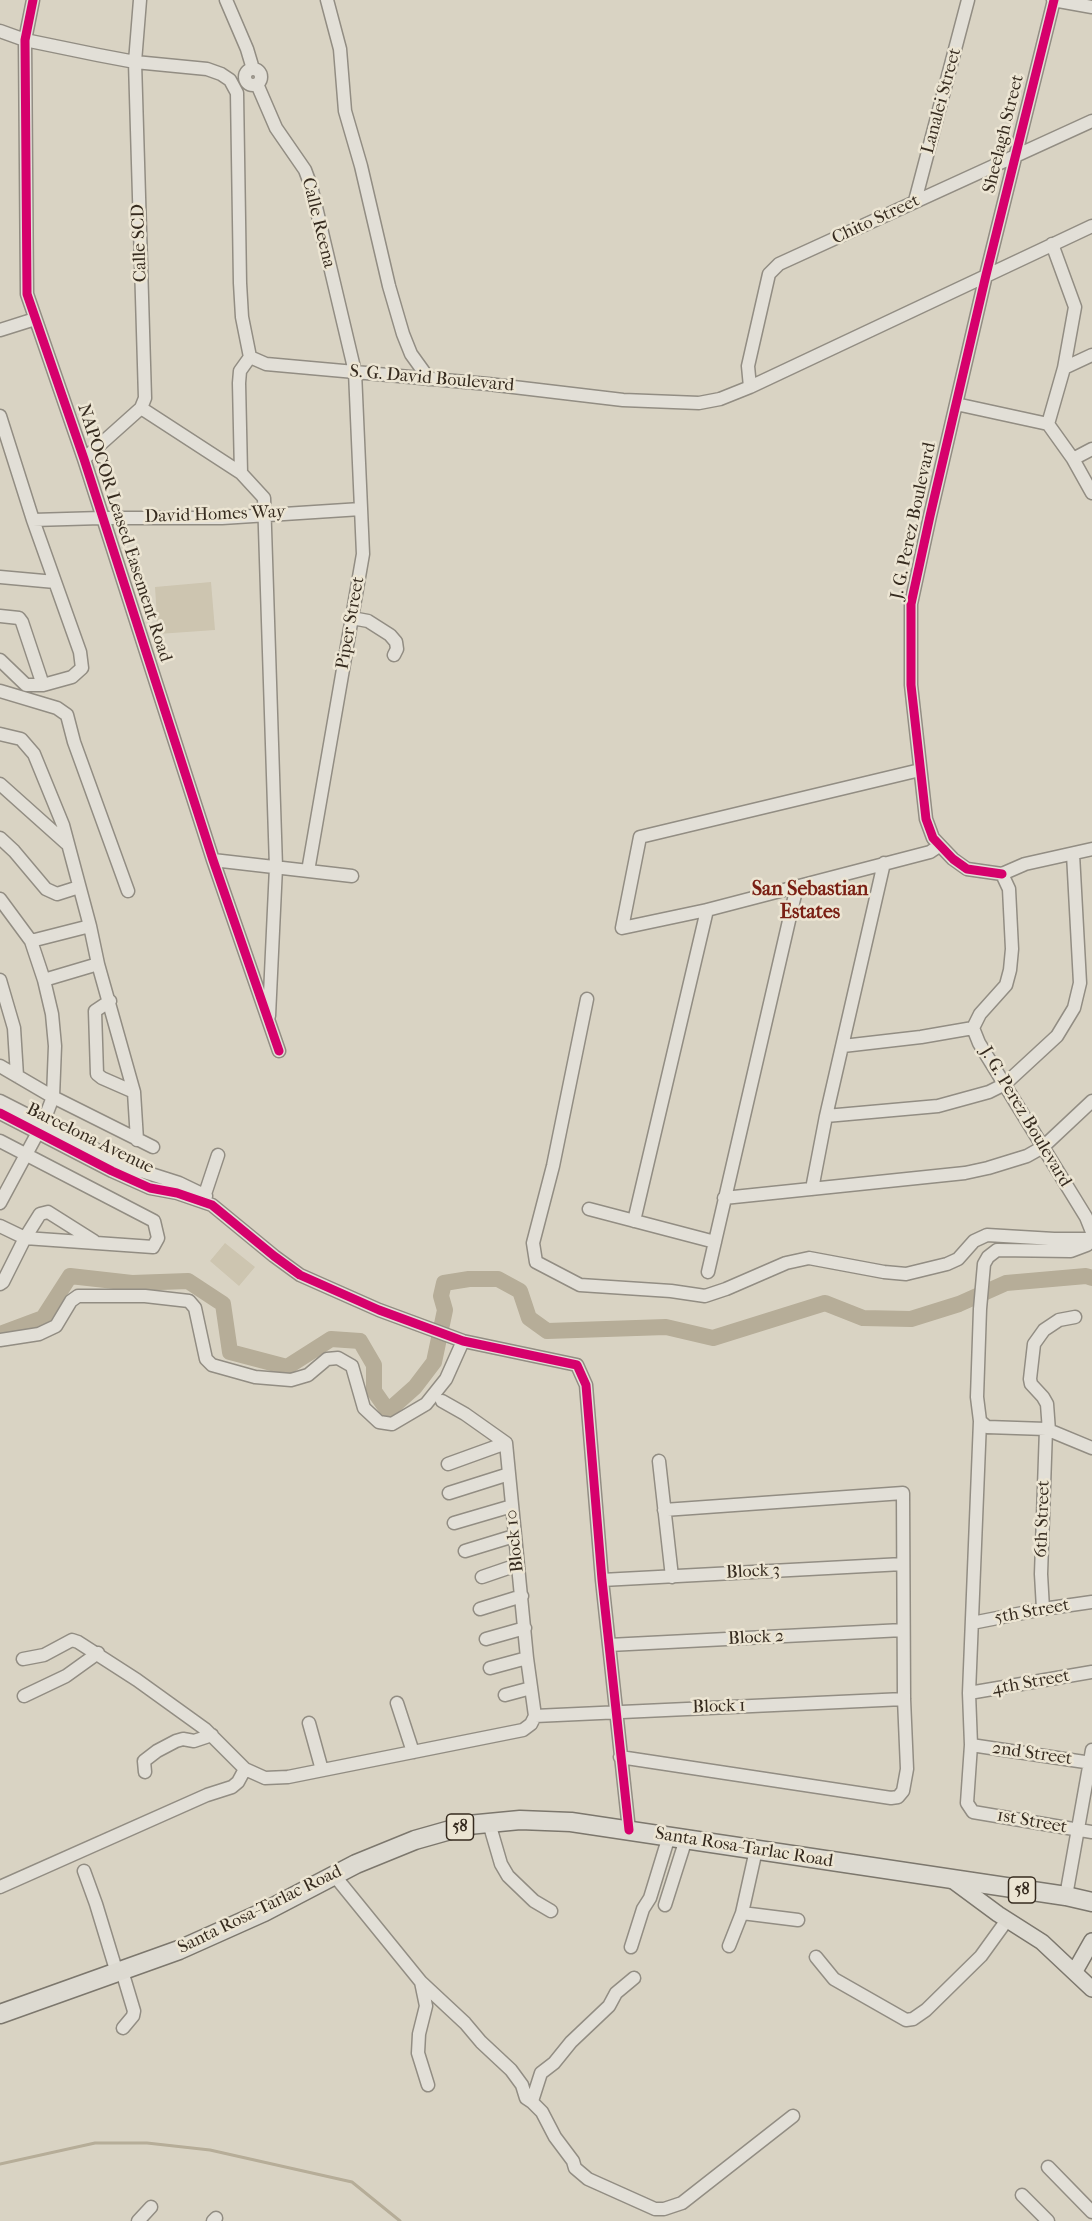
<!DOCTYPE html>
<style>
body{margin:0}
canvas{display:block;background:#d9d3c3}
</style>
<canvas width="1092" height="2221"></canvas>
<script>
const g = document.querySelector('canvas').getContext('2d');
g.lineJoin = 'round';
function paint(path, color) {
  g.fillStyle = color;
  g.fill(path, 'evenodd');
}
function toPath(rows) {
  const path = new Path2D();
  for (const r of rows) {
    if (r.length === 3) {
      path.moveTo(r[0] + r[2], r[1]);
      path.arc(r[0], r[1], r[2], 0, 2 * Math.PI);
      continue;
    }
    path.moveTo(r[0], r[1]);
    for (let i = 2; i < r.length; i += 2) path.lineTo(r[i], r[i + 1]);
  }
  return path;
}
function stroke(path, color, width, dash) {
  g.strokeStyle = color;
  g.lineWidth = width;
  g.lineCap = dash ? 'butt' : 'round';
  g.setLineDash(dash || []);
  g.stroke(path);
}
function write(font, color, halo, rows, align = 'center') {
  g.font = font + ' "IM FELL French Canon",serif';
  g.lineWidth = 5;
  g.setLineDash([]);
  g.textBaseline = 'middle';
  g.strokeStyle = halo;
  g.fillStyle = color;
  for (const [text, x, y, turn = 0] of rows) {
    g.save();
    g.translate(x, y);
    g.rotate((+turn || 0) * Math.PI / 180);
    g.textAlign = isNaN(turn) ? turn : align;
    if (halo) g.strokeText(text, 0, 0);
    g.fillText(text, 0, 0);
    g.restore();
  }
}
paint(toPath([
 [211,582,215,630,158,634,155,587],
 [225,1243,255,1267,239,1286,210,1261]
]), '#cdc5b0');
stroke(toPath([
 [0,2164,95,2143,147,2143,210,2150,352,2182,400,2221]
]), '#b6ad98', 3);
stroke(toPath([
 [0,1334,43,1318,70,1276,132,1283,188,1281,223,1304,230,1352,287,1367,331,1339,360,1341,374,1365,374,1391,388,1411,415,1387,434,1362,445,1310,441,1296,444,1283,469,1279,498,1279,520,1291,529,1318,547,1331,666,1327,713,1338,825,1303,863,1318,911,1319,959,1304,1006,1283,1086,1276,1092,1278]
]), '#b6ad98', 16);
const minor = toPath([
 [33,0,25,40,27,294,84,459,213,860,279,1051],
 [226,0,247,49,253,69],
 [327,0,340,49,345,111,361,166,389,286,403,334,411,354,429,379],
 [1053,0,1092,7],
 [0,31,25,40,98,55,135,62,207,69,221,74,230,80,237,93,240,283,242,317,250,357],
 [253,77,8],
 [257,84,276,128,305,170,311,186,355,372,363,554,308,871],
 [915,201,968,0],
 [1052,244,1075,307,1064,368,1048,424,1073,459,1092,493],
 [0,330,35,319],
 [250,357,266,364,488,384,623,400,699,403,720,399,750,387,1092,226],
 [1064,368,1092,355],
 [750,387,748,366,769,274,779,264,1092,121],
 [956,404,1048,424],
 [141,408,241,473,264,498,276,867,269,1016],
 [0,416,33,520,80,652,82,668,72,677,43,685,26,685,0,660],
 [84,459,141,408,145,398,135,62,140,0],
 [1073,459,1092,449],
 [241,473,239,383,240,371,250,357],
 [33,520,101,518,222,518,361,509],
 [0,577,55,582],
 [0,616,19,618,22,622,43,685],
 [352,618,368,621,390,635,396,642,397,649,394,655],
 [0,691,57,708,67,715,74,742,128,891],
 [0,734,21,739,34,754,63,825,90,926,31,941],
 [920,770,640,837,622,928,707,910,930,852,939,846],
 [0,784,66,843],
 [0,838,14,851,46,889,57,894,79,887],
 [213,860,352,876],
 [1002,874,967,869,953,859,933,838,926,819,911,685,911,604,930,516,986,275,1054,0],
 [1002,874,1009,889,1012,949,1010,970,1006,985,980,1014,973,1028,979,1043,1086,1217,1092,1232],
 [1002,874,1025,864,1092,849],
 [0,899,31,941,44,980,52,1014,55,1046,53,1097,43,1123,0,1203],
 [90,926,98,964],
 [0,980,14,1028,17,1076],
 [44,980,98,964,134,1092,137,1140],
 [587,999,553,1166,533,1243,536,1262,580,1285,671,1291,705,1296,726,1289,786,1263,809,1258,884,1272,906,1274,947,1264,958,1259,974,1241,987,1235,1054,1239,1092,1239],
 [110,1001,95,1011,97,1074,102,1078,134,1092],
 [843,1046,921,1037,973,1028],
 [0,1066,53,1097,153,1147],
 [0,1101,132,1168,179,1183,206,1196],
 [0,1113,112,1171,150,1188,177,1193,212,1205,274,1256,300,1275,379,1310,463,1341,577,1365,586,1385,602,1580,629,1830],
 [826,1116,938,1106,989,1092,1005,1084,1057,1036,1074,1008,1080,983,1073,854],
 [0,1141,154,1221,158,1238,153,1247,25,1238,3,1282,0,1284],
 [812,1189,826,1116,884,863],
 [724,1198,965,1173,988,1168,1027,1156,1043,1147,1092,1101],
 [203,1200,218,1155],
 [589,1209,715,1242],
 [634,1221,707,910],
 [0,1226,25,1238,40,1214,48,1212,94,1241],
 [1092,1240,1087,1245,1071,1251,997,1250,988,1257,984,1264,980,1309,977,1397,980,1421,987,1427,1046,1429,1092,1448],
 [708,1272,797,886],
 [0,1340,39,1334,56,1326,71,1301,78,1296,145,1296,189,1301,195,1308,206,1359,212,1365,255,1377,291,1380,308,1375,327,1359,338,1358,352,1366,364,1408,379,1422,392,1424,426,1404,446,1379,463,1341],
 [442,1401,465,1414,506,1443,527,1658,535,1716],
 [980,1421,969,1693,971,1745,967,1803,973,1812,1092,1832],
 [1049,1431,1047,1404,1043,1397,1031,1384,1030,1379,1034,1344,1044,1330,1059,1320,1075,1317],
 [659,1461,672,1577],
 [448,1464,506,1443],
 [449,1493,509,1474],
 [454,1523,512,1506],
 [465,1551,514,1536],
 [482,1577,517,1565],
 [602,1580,903,1564],
 [480,1609,522,1596],
 [1043,1609,1041,1574,1046,1429],
 [972,1623,1043,1609,1092,1602],
 [486,1639,525,1628],
 [609,1645,903,1630],
 [23,1659,44,1655,72,1640,78,1642,137,1680,205,1729,245,1769,265,1778,288,1777,523,1730,531,1724,535,1716],
 [490,1668,527,1658],
 [969,1693,1092,1672],
 [505,1695,531,1688],
 [24,1696,66,1676,98,1653],
 [397,1703,413,1752],
 [535,1716,904,1699],
 [309,1723,322,1770],
 [971,1745,1092,1763],
 [620,1757,891,1798,898,1797,903,1791,907,1769,904,1699,903,1493,664,1510],
 [145,1772,144,1761,157,1751,176,1741,183,1739,194,1741,212,1735],
 [489,1823,501,1864,508,1876,534,1901,551,1911],
 [756,1850,742,1913,798,1920],
 [84,1871,96,1904,117,1973],
 [334,1875,421,1982,426,2006,419,2034,418,2053,428,2085],
 [0,1887,207,1795,232,1787,238,1782,245,1769],
 [1066,1896,1092,1750],
 [665,1905,686,1839],
 [729,1946,742,1913],
 [631,1947,643,1909,650,1898,669,1836],
 [816,1957,834,1979,906,2020,913,2019,926,2010,981,1956,1007,1920],
 [122,1971,134,2011,133,2016,123,2028],
 [634,1978,616,1993,609,2006,571,2042,554,2063,541,2073,533,2098,532,2102,542,2112,555,2137,573,2161,575,2168,588,2179,655,2209,664,2209,682,2203,793,2116],
 [421,1982,465,2023,481,2042,511,2070,522,2085,526,2098,532,2102],
 [1048,2167,1092,2212],
 [1022,2195,1048,2221],
 [138,2221,151,2207],
 [213,2221,216,2218]
]);
const major = toPath([
 [952,1880,998,1914,1042,1942,1092,1989],
 [1075,1971,1092,1941]
]);
const highway = toPath([
 [0,2014,179,1950,264,1912,356,1864,415,1840,468,1825,520,1820,571,1822,1066,1896,1092,1902]
]);
stroke(minor, '#928d83', 15);
stroke(major, '#7c776d', 18);
stroke(highway, '#7c776d', 21);
stroke(minor, '#e2dfd7', 12);
stroke(major, '#dddad1', 15);
stroke(highway, '#dddad1', 18);
stroke(toPath([
 [33,0,25,40,27,294,84,459,213,860,279,1051],
 [1002,874,967,869,953,859,933,838,926,819,911,685,911,604,930,516,986,275,1054,0],
 [0,1113,112,1171,150,1188,177,1193,212,1205,274,1256,300,1275,379,1310,463,1341,577,1365,586,1385,602,1580,629,1830]
]), '#d6006c', 9);
for (const [x, y, w] of [
 [460,1827,27],
 [1022,1890,27]
]) {
  const box = new Path2D();
  box.roundRect(x - w / 2, y - 13, w, 26, 4.5);
  g.fillStyle = '#ece5d3';
  g.fill(box);
  stroke(box, '#362b1f', 1.5);
}
write('bold 16px', '#362b1f', null, [
 ["58",460,1827],
 ["58",1022,1890]
]);
write('18px', '#362b1f', '#ece5d3', [
 ["Lanalei Street",942,101,-75],
 ["Sheelagh Street",1004,134,-76],
 ["Chito Street",876,220,-25],
 ["Calle Reena",318,223,76],
 ["Calle SCD",140,243,-92],
 ["S. G. David Boulevard",432,379,5],
 ["David Homes Way",215,515,-2],
 ["J. G. Perez Boulevard",914,521,-78],
 ["NAPOCOR Leased Easement Road",124,533,72],
 ["Piper Street",351,623,-80],
 ["J. G. Perez Boulevard",1025,1117,59],
 ["Barcelona Avenue",90,1139,26],
 ["6th Street",1043,1519,-88],
 ["Block 10",515,1541,-96],
 ["Block 3",753,1572,-3],
 ["5th Street",1032,1612,-10],
 ["Block 2",756,1638,-3],
 ["4th Street",1031,1683,-10],
 ["Block 1",719,1707,-2],
 ["2nd Street",1032,1754,8],
 ["1st Street",1032,1822,10],
 ["Santa Rosa-Tarlac Road",744,1848,9],
 ["Santa Rosa-Tarlac Road",260,1910,-26]
]);
write('bold 20px', '#7a1f14', '#ece5d3', [
 ["San Sebastian",810,890],
 ["Estates",810,913]
]);
</script>
